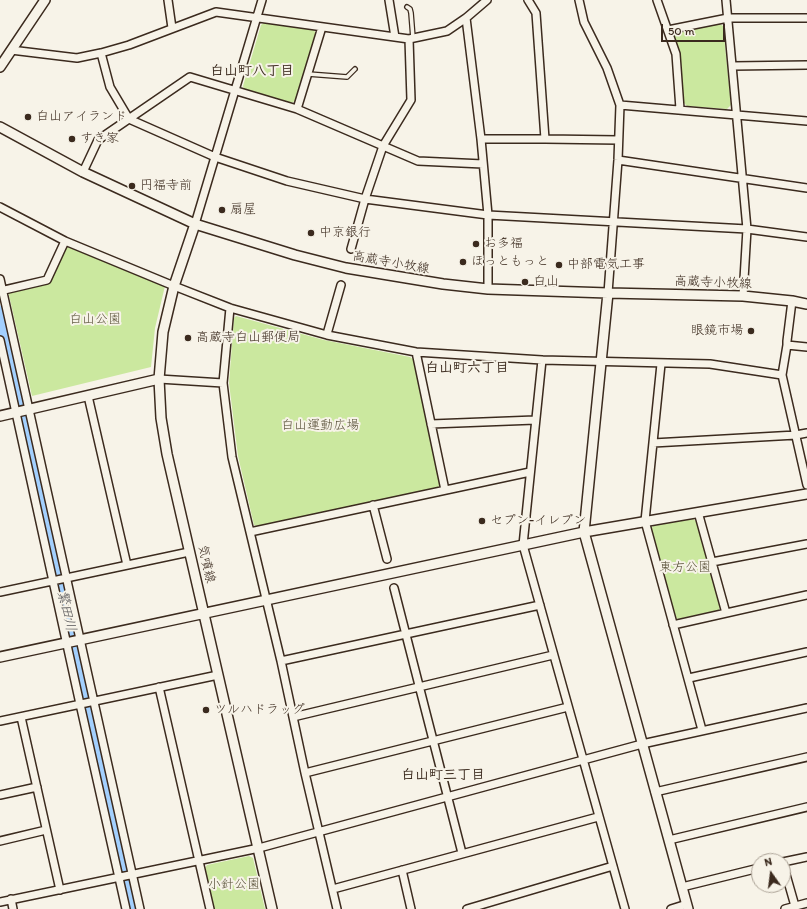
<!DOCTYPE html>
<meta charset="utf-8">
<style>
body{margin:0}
#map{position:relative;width:807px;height:909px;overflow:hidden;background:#f7f3e8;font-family:Itim,sans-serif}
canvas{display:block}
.north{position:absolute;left:751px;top:853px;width:40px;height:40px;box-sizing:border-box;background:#f7f3e8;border:1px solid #aca397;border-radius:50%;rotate:346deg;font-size:11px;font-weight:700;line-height:16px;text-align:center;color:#3b2a1e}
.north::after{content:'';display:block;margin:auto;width:14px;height:18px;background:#3b2a1e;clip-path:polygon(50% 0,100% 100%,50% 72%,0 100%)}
.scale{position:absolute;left:661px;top:24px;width:64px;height:18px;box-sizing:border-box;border:2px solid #3b2a1e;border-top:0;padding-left:5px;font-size:12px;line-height:14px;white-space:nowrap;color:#3b2a1e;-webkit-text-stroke:3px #f7f3e8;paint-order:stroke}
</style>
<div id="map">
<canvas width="807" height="909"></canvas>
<div class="north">N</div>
<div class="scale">50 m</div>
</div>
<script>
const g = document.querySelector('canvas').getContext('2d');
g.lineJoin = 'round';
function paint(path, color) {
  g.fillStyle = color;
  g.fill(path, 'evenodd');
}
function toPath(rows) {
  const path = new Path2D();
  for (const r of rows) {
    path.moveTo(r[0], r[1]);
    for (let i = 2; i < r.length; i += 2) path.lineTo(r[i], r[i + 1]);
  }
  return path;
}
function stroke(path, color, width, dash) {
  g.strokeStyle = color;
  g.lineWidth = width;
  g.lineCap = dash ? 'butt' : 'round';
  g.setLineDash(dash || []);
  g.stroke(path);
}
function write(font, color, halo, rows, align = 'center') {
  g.font = font + ' Itim,"Klee One",sans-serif';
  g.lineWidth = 4;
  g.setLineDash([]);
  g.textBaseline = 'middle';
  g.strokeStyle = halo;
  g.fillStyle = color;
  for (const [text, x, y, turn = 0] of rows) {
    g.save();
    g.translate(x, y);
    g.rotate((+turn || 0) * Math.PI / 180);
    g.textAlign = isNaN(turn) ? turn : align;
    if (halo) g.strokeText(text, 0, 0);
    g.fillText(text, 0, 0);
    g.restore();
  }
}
paint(toPath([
 [264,23,314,30,316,34,295,101,291,103,244,89,243,86,261,25],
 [720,24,723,26,731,105,727,109,687,106,684,103,679,51,673,35,675,32],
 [68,244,165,286,155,328,151,367,32,396,8,291,50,282],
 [236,316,324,340,410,357,413,359,440,484,438,488,257,526,254,525,238,456,229,383,234,318],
 [693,519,696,521,720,607,719,610,678,619,675,617,651,529,653,526],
 [249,856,253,858,265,909,214,909,205,868,207,865]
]), '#cbe89f');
stroke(toPath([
 [0,313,133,909]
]), '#a3d0fe', 15);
const lane = toPath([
 [407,7,410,9,411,13,413,38],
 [308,74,347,77,355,69]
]);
const street = toPath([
 [168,0,172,28],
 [389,0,395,37],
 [528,0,536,13,545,139],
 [579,0,584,22,607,68,620,105,618,160,608,293],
 [657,0,676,54,680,109],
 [726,0,747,229,743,296],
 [466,18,481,139,488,215,488,289],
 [668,30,728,18,807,18],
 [11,50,77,58,101,53,129,45,216,12,409,39,447,31,466,18,487,0],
 [101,53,110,87,129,119,215,157,287,181,365,199,488,215,747,229,807,237],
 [733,66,807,65],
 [620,105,807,121],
 [297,109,322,27],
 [481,139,545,139,618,140],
 [618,160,807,188],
 [83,172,98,140,190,77,297,109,418,161,483,164],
 [0,207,65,241,174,286,230,308,327,335,416,352,542,360,710,364,782,375],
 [195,224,262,0],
 [351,249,365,199,383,146,411,100,409,39],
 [0,279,140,909],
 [0,291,47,280,65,241],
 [792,301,787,341,787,345,782,375,807,485],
 [230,308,223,383,232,457,281,661,305,773,337,909],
 [327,334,341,285],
 [0,340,80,704,126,909],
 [787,345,807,347],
 [416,352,445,490],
 [542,360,523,545,625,909],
 [661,364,645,521,702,730],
 [159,379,223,383],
 [88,396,127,565],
 [431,424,535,420],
 [653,443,796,435,807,433],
 [373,505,387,559],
 [698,512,726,613],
 [250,532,530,472],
 [712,562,807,544],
 [394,588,462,853],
 [0,592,189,552],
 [673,625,807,595],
 [281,661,540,605],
 [689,678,807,652],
 [159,687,210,909],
 [21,717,60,890],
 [293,717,553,655],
 [0,721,218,675],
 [305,773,568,707],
 [655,792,807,757],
 [0,795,37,787],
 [669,840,807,807],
 [0,841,46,830],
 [783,862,807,857],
 [783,864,795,906],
 [402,870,411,909],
 [682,887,759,868],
 [333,889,598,817],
 [11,899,13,909],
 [0,902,259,848,642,744,807,708],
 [467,909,613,866],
 [671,909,687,904],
 [785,909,807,903]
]);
const secondary = toPath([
 [0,67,45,0],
 [0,127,83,172,195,224,295,255,346,268,443,284,488,289,608,293,743,296,792,301,807,304],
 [195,224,174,286,163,332,159,379,161,418,167,454,272,909],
 [608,293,584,532,688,909],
 [0,416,159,379],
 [0,657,584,532,807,494]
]);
stroke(lane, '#3b2a1e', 6);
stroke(street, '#3b2a1e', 10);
stroke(secondary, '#3b2a1e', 12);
stroke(lane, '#f7f3e8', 3.5);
stroke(street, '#f7f3e8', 7);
stroke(secondary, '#f7f3e8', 9);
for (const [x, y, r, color] of [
 [28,117,4,"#3b2a1e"],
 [72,139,4,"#3b2a1e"],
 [132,186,4,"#3b2a1e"],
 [222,210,4,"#3b2a1e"],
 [311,233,4,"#3b2a1e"],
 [476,244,4,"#3b2a1e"],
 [463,262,4,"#3b2a1e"],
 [559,265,4,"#3b2a1e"],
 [525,282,4,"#3b2a1e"],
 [751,331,4,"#3b2a1e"],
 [188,338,4,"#3b2a1e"],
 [482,521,4,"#3b2a1e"],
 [206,710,4,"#3b2a1e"]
]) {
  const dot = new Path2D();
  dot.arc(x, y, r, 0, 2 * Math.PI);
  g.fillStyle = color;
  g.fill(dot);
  stroke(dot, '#f7f3e8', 1.5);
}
write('13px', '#3b2a1e', '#f7f3e8', [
 ["白山アイランド",36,117],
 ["すき家",80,139],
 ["円福寺前",140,186],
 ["扇屋",230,210],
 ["中京銀行",319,233],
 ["お多福",484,244],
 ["ほっともっと",471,262],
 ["中部電気工事",567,265],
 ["白山",533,282],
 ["眼鏡市場",743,331,"right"],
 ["高蔵寺白山郵便局",196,338],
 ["セブン-イレブン",490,521],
 ["ツルハドラッグ",214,710]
], 'left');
write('13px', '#3b2a1e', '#f7f3e8', [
 ["高蔵寺小牧線",391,263,10],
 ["高蔵寺小牧線",713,283,2],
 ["気噴線",206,564,77]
]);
write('13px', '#585038', '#f7f3e8', [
 ["白山公園",95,320],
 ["白山運動広場",320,426],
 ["東方公園",685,568],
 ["小針公園",234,885]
]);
write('bold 14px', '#3b2a1e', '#f7f3e8', [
 ["白山町八丁目",252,71],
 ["白山町六丁目",467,368],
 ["白山町三丁目",443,775]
]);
write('italic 14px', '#555456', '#f7f3e8', [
 ["繁田川",66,611,77]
]);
</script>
